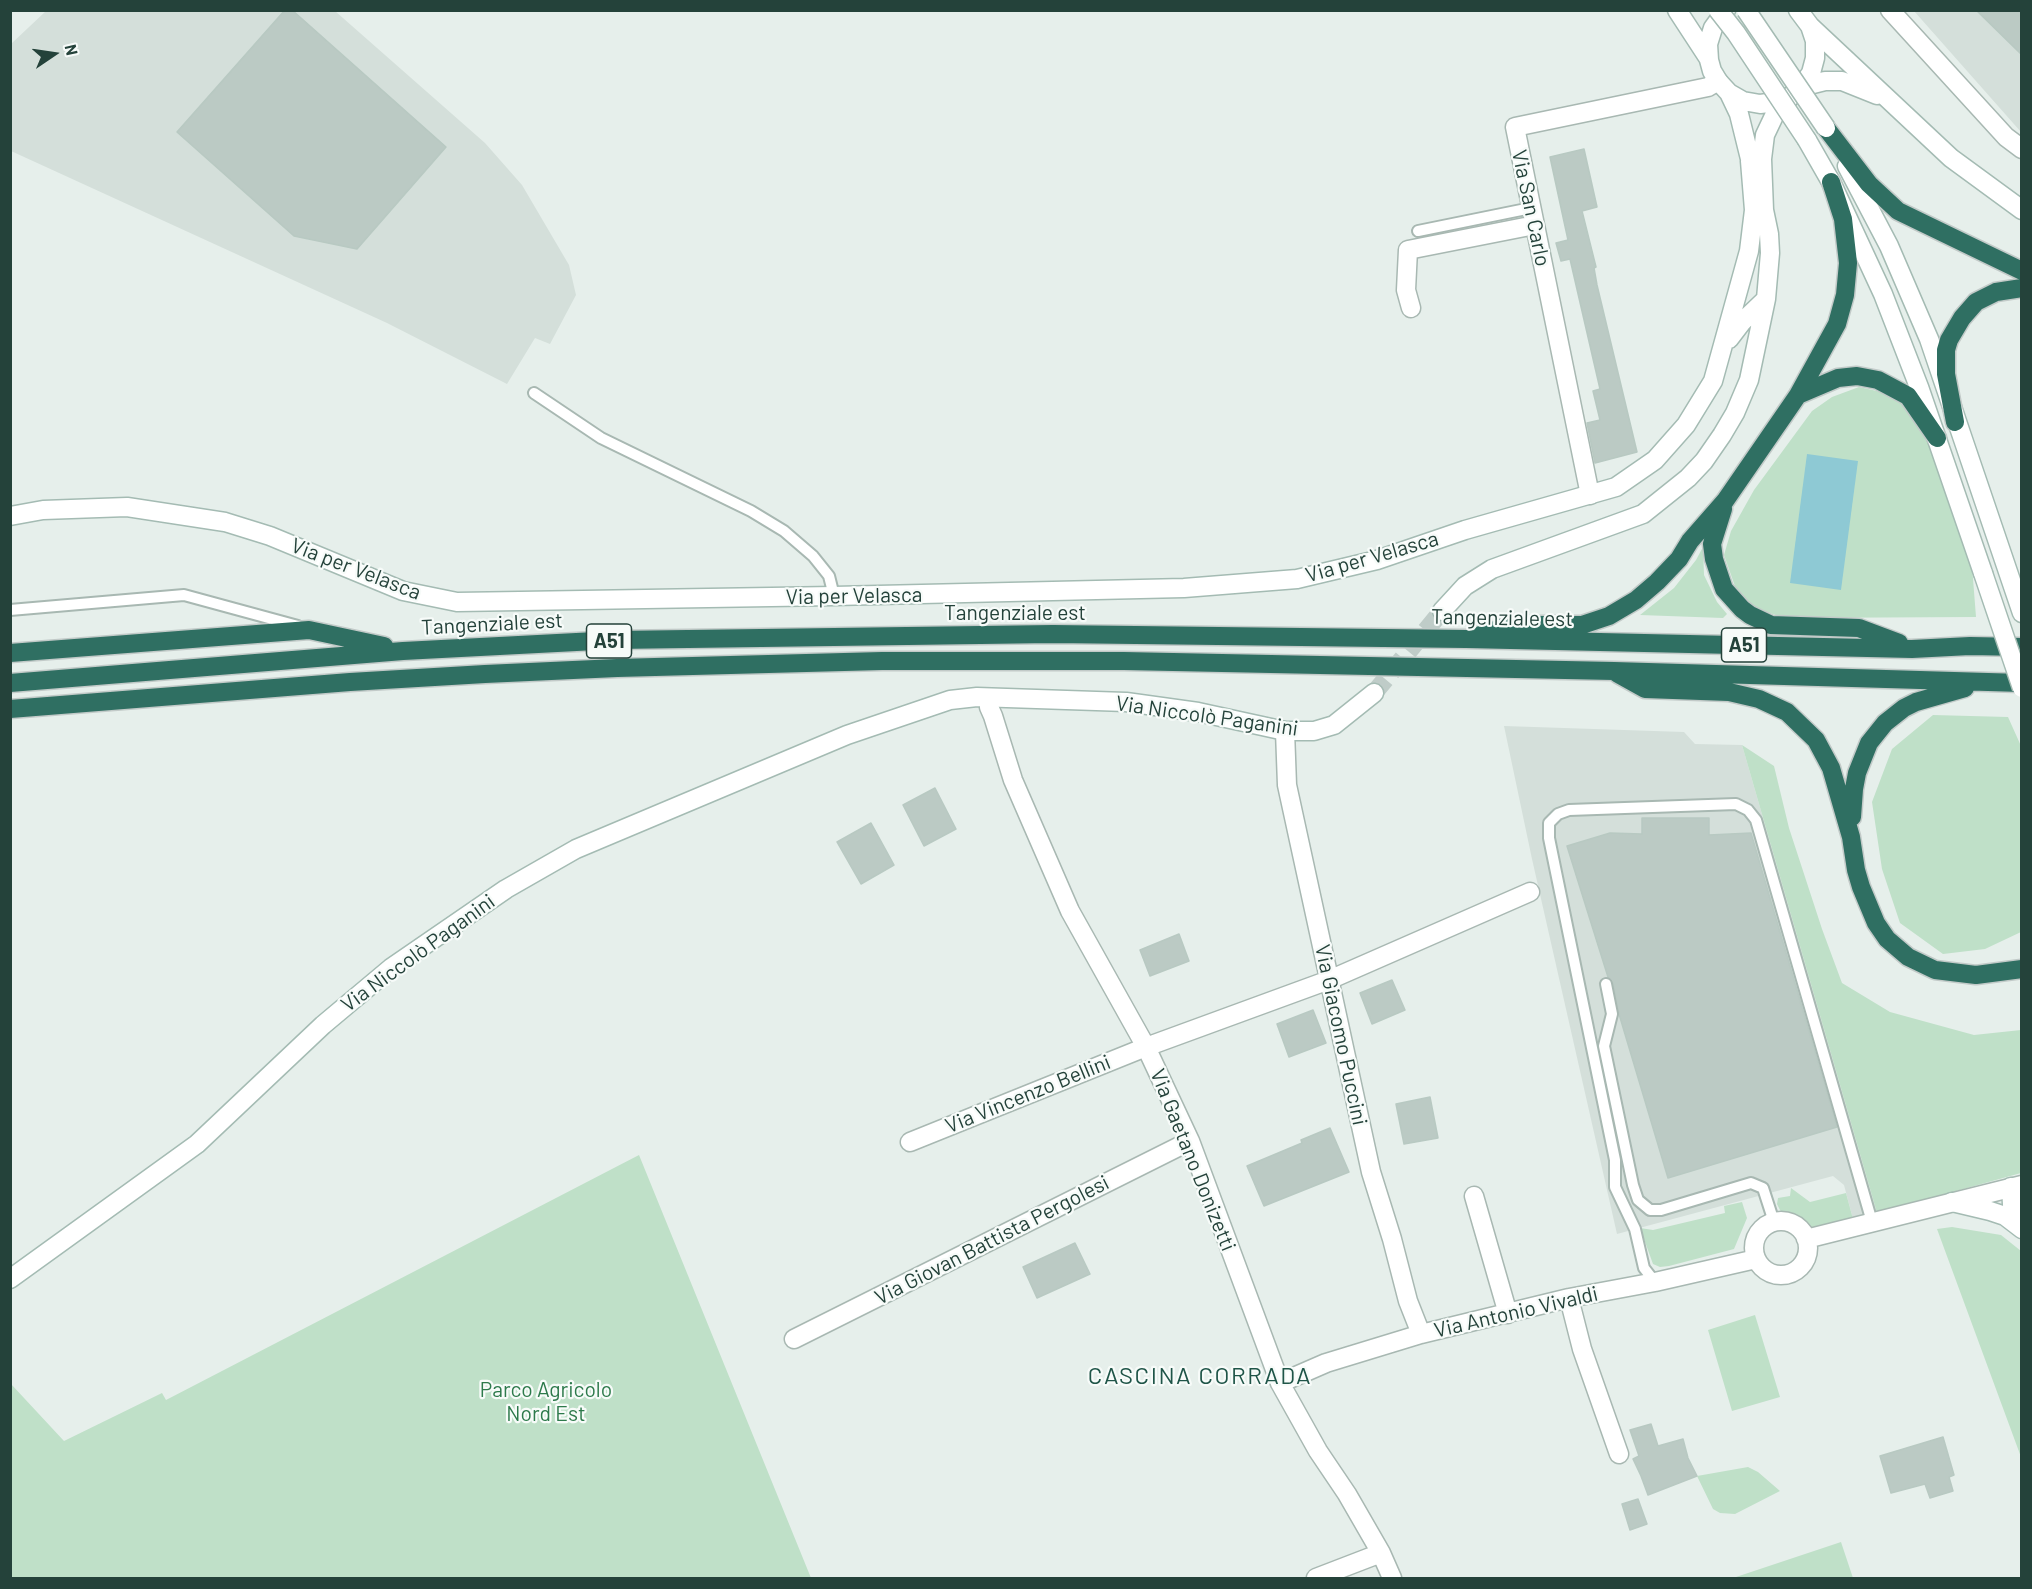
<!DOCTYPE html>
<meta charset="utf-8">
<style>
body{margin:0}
#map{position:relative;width:2032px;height:1589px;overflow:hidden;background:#e6efeb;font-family:Barlow,sans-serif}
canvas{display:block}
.frame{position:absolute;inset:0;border:12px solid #24423a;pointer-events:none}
.north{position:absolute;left:24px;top:24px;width:60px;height:60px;-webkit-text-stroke:4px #f7fbf9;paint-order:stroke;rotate:77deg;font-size:16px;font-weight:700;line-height:24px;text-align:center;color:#24423a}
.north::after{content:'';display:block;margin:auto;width:21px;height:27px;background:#24423a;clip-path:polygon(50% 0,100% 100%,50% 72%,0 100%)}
</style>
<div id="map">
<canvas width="2032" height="1589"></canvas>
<div class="frame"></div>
<div class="north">N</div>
</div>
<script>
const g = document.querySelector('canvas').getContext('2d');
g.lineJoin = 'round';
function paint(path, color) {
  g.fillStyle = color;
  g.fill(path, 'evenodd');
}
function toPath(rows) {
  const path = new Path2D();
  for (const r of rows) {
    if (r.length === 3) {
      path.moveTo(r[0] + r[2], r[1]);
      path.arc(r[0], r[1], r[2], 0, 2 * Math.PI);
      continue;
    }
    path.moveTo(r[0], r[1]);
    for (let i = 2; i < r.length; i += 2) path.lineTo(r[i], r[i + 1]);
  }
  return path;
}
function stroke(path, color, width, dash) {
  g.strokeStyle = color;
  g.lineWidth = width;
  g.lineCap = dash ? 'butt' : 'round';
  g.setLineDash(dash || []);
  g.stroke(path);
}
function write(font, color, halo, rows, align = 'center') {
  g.font = font + ' Barlow,sans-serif';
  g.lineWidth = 4.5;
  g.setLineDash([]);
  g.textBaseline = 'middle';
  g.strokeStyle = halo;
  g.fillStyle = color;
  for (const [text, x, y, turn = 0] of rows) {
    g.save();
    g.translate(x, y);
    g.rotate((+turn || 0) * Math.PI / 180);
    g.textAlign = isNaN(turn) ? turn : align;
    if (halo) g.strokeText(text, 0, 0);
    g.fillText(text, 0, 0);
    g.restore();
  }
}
paint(toPath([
 [46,11,335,11,485,143,522,185,569,265,576,295,550,344,535,338,507,384,387,323,11,151,11,44],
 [1914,11,2021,11,2021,132],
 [1504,726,1684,732,1695,744,1742,745,1877,1213,1853,1219,1844,1185,1833,1176,1617,1234,1532,859]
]), '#d4dfda');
paint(toPath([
 [1859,387,1886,393,1904,399,1923,426,1972,566,1976,617,1785,618,1754,608,1737,592,1724,555,1731,531,1754,490,1812,411,1832,397],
 [1703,547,1704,575,1717,602,1727,614,1723,618,1640,615,1674,588,1696,560],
 [1933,715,2008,717,2021,746,2021,932,1985,949,1943,954,1900,923,1882,869,1872,802,1892,749],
 [1742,745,1774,766,1789,828,1822,929,1842,983,1890,1012,1974,1035,2021,1030,2021,1173,1877,1213],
 [639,1155,811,1578,11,1578,11,1384,64,1441,162,1393,166,1400],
 [1791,1188,1810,1202,1846,1193,1853,1219,1809,1229,1795,1217,1785,1215,1780,1210,1777,1204,1778,1198,1790,1196],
 [1742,1202,1747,1218,1734,1249,1669,1266,1660,1267,1653,1264,1640,1228,1653,1230,1725,1213,1724,1206],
 [1952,1227,2001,1235,2021,1251,2021,1457,1937,1229],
 [1755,1315,1780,1397,1732,1411,1708,1330],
 [1748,1467,1758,1472,1780,1491,1735,1514,1720,1513,1713,1509,1697,1476],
 [1841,1542,1853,1578,1733,1578]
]), '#bfe0c8');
paint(toPath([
 [1807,454,1858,461,1841,590,1790,583]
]), '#8ec9d4');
const building = toPath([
 [285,10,292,10,446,147,357,249,294,236,177,132,285,10],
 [1976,10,2022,10,2022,55,1976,10],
 [1584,149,1597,207,1582,211,1596,267,1594,268,1597,285,1637,452,1595,463,1587,423,1600,420,1593,391,1600,389,1570,259,1561,261,1556,243,1568,240,1550,157,1584,149],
 [935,788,956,829,924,846,903,805,935,788],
 [1642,818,1709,818,1709,835,1751,833,1837,1127,1668,1178,1619,1014,1613,983,1608,977,1567,846,1610,833,1642,834,1642,818],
 [871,823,894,865,861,884,837,842,871,823],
 [1179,934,1189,961,1150,976,1140,950,1179,934],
 [1392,980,1405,1010,1372,1024,1360,993,1392,980],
 [1313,1010,1326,1043,1289,1057,1277,1024,1313,1010],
 [1430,1097,1438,1138,1404,1144,1396,1104,1430,1097],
 [1330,1128,1349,1172,1264,1206,1247,1166,1302,1143,1301,1140,1330,1128],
 [1075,1243,1090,1274,1037,1298,1023,1267,1075,1243],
 [1651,1424,1658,1446,1683,1439,1688,1458,1697,1476,1648,1495,1641,1476,1633,1459,1639,1456,1630,1430,1651,1424],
 [1943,1437,1954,1475,1949,1477,1953,1491,1930,1498,1925,1484,1891,1493,1880,1456,1943,1437],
 [1638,1499,1647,1524,1630,1530,1622,1504,1638,1499]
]);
paint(building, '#bbcac4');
stroke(building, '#b8c9c2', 1.5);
stroke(toPath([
 [1374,693,1442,611]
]), '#bfccc8', 18, [18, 9]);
const lane = toPath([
 [1418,231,1531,208],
 [534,393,601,438,751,511,784,531,813,556,829,576,834,596],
 [10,610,184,595,298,626],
 [1606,984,1612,1014,1604,1046,1633,1185,1638,1200,1650,1210,1661,1210,1751,1183,1763,1188,1774,1222],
 [1655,1282,1644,1268,1635,1229,1615,1187,1615,1160,1549,838,1549,823,1558,814,1569,810,1736,804,1748,810,1756,820,1872,1222]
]);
const street = toPath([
 [1890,10,2006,137,2022,149],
 [1411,308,1406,290,1408,250,1535,225],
 [1590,495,1515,127,1708,87,1718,81],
 [989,707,993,716,1013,780,1070,911,1146,1047,1190,1141,1280,1383,1318,1451,1347,1494,1381,1553,1392,1578],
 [1285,731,1287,785,1371,1172,1392,1239,1408,1301,1421,1334],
 [910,1142,1146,1047,1329,980,1530,892],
 [1474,1196,1508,1314],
 [1781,1248,27],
 [1806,1239,2022,1185],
 [1569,1298,1582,1349,1619,1454],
 [794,1339,1190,1141],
 [1280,1383,1326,1363,1421,1334,1569,1298,1655,1282,1756,1259],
 [1316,1578,1381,1553]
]);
const secondary = toPath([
 [1677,10,1709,59],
 [1726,10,1713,28,1708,44,1709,60,1712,71,1718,81,1729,93,1743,101,1760,104,1776,102,1791,96,1801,87,1811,73,1815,58,1815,41,1810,26,1798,10],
 [1810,26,1951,158,2022,210],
 [1801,87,1825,81,1842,81,1877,95],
 [1729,93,1739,114,1753,171],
 [1807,140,1831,182,1883,294,1919,387,1983,573],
 [1847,166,1889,246,1929,339,2022,613],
 [1729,339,1742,322,1766,299],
 [10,516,43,510,127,507,225,522,270,536,403,591,457,602,834,596,1184,588,1297,579,1377,560,1465,530,1616,487,1655,460,1686,425,1713,381,1749,251,1754,210,1750,161],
 [1442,611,1465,586,1492,569,1643,514,1688,478,1704,461,1722,435,1735,413,1749,380,1766,299,1770,253,1769,234,1764,210,1762,159,1765,135,1774,116,1791,96],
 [1952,1202,1990,1211,2005,1216,2022,1229],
 [2013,1222,2011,1187,2022,1192],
 [10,1279,197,1144,323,1025,391,968,506,889,576,849,847,735,950,700,977,697,1126,702,1198,712,1285,731,1314,731,1334,725,1374,693]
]);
const highway = toPath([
 [1826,128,1869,184,1898,211,2022,271],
 [1798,395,1838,378,1857,376,1878,380,1908,396,1937,438],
 [1955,422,1946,374,1946,350,1949,340,1962,318,1976,302,1996,292,2022,288],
 [1723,509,1712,544,1714,559,1724,589,1742,609,1750,615,1771,625,1859,628,1899,643],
 [1482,634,1511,625,1582,625,1609,616,1636,600,1657,582,1679,559,1690,541,1725,501,1798,395,1837,324,1845,295,1848,263,1843,219,1831,182],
 [10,653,309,630,384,646],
 [1618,674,1645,689,1729,692,1759,699,1787,712,1816,740,1831,768,1851,837,1856,870,1861,887,1876,923,1887,939,1908,957,1935,970,1976,975,2022,969],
 [10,683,403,651,615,640,1053,634,1466,639,1912,649,1970,646,2022,647],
 [10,709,350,682,485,674,617,668,882,661,1124,661,1614,671,2022,683],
 [1852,817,1854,789,1857,773,1869,743,1885,723,1904,708,1916,702,1965,688]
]);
stroke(lane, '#a8b8b2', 14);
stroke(street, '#a8b8b2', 21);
stroke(secondary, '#a4bbb3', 21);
stroke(highway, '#c2cac8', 21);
stroke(lane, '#fff', 10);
stroke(street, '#fff', 18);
stroke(secondary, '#fff', 18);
stroke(highway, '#2f6f62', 18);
const secondaryBridge = toPath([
 [1718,10,1736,33,1807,140],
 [1746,10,1826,128],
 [1983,573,2022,688]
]);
stroke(secondaryBridge, '#a4bbb3', 21, []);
stroke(secondaryBridge, '#fff', 18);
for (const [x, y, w] of [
 [609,641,45],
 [1744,645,45]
]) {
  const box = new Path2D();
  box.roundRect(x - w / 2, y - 17, w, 34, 4.5);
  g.fillStyle = '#f7fbf9';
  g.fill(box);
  stroke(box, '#24423a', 1.5);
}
write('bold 20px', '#24423a', null, [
 ["A51",609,641],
 ["A51",1744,645]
]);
write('21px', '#24423a', '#f7fbf9', [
 ["Via San Carlo",1531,208,78],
 ["Via per Velasca",1372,557,-16],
 ["Via per Velasca",356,569,21],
 ["Via per Velasca",854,596,-1],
 ["Tangenziale est",1015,613],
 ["Tangenziale est",1502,618,1],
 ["Tangenziale est",492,624,-3],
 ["Via Niccolò Paganini",1207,716,8],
 ["Via Niccolò Paganini",418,953,-36],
 ["Via Giacomo Puccini",1341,1035,78],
 ["Via Vincenzo Bellini",1028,1094,-22],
 ["Via Gaetano Donizetti",1193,1160,68],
 ["Via Giovan Battista Pergolesi",992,1240,-27],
 ["Via Antonio Vivaldi",1516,1312,-13]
]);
write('21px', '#2d7a4b', '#f7fbf9', [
 ["Parco Agricolo",546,1390],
 ["Nord Est",546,1414]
]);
g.letterSpacing = '1.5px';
write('24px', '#1f5548', '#f7fbf9', [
 ["CASCINA CORRADA",1200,1376]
]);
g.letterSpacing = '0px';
</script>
